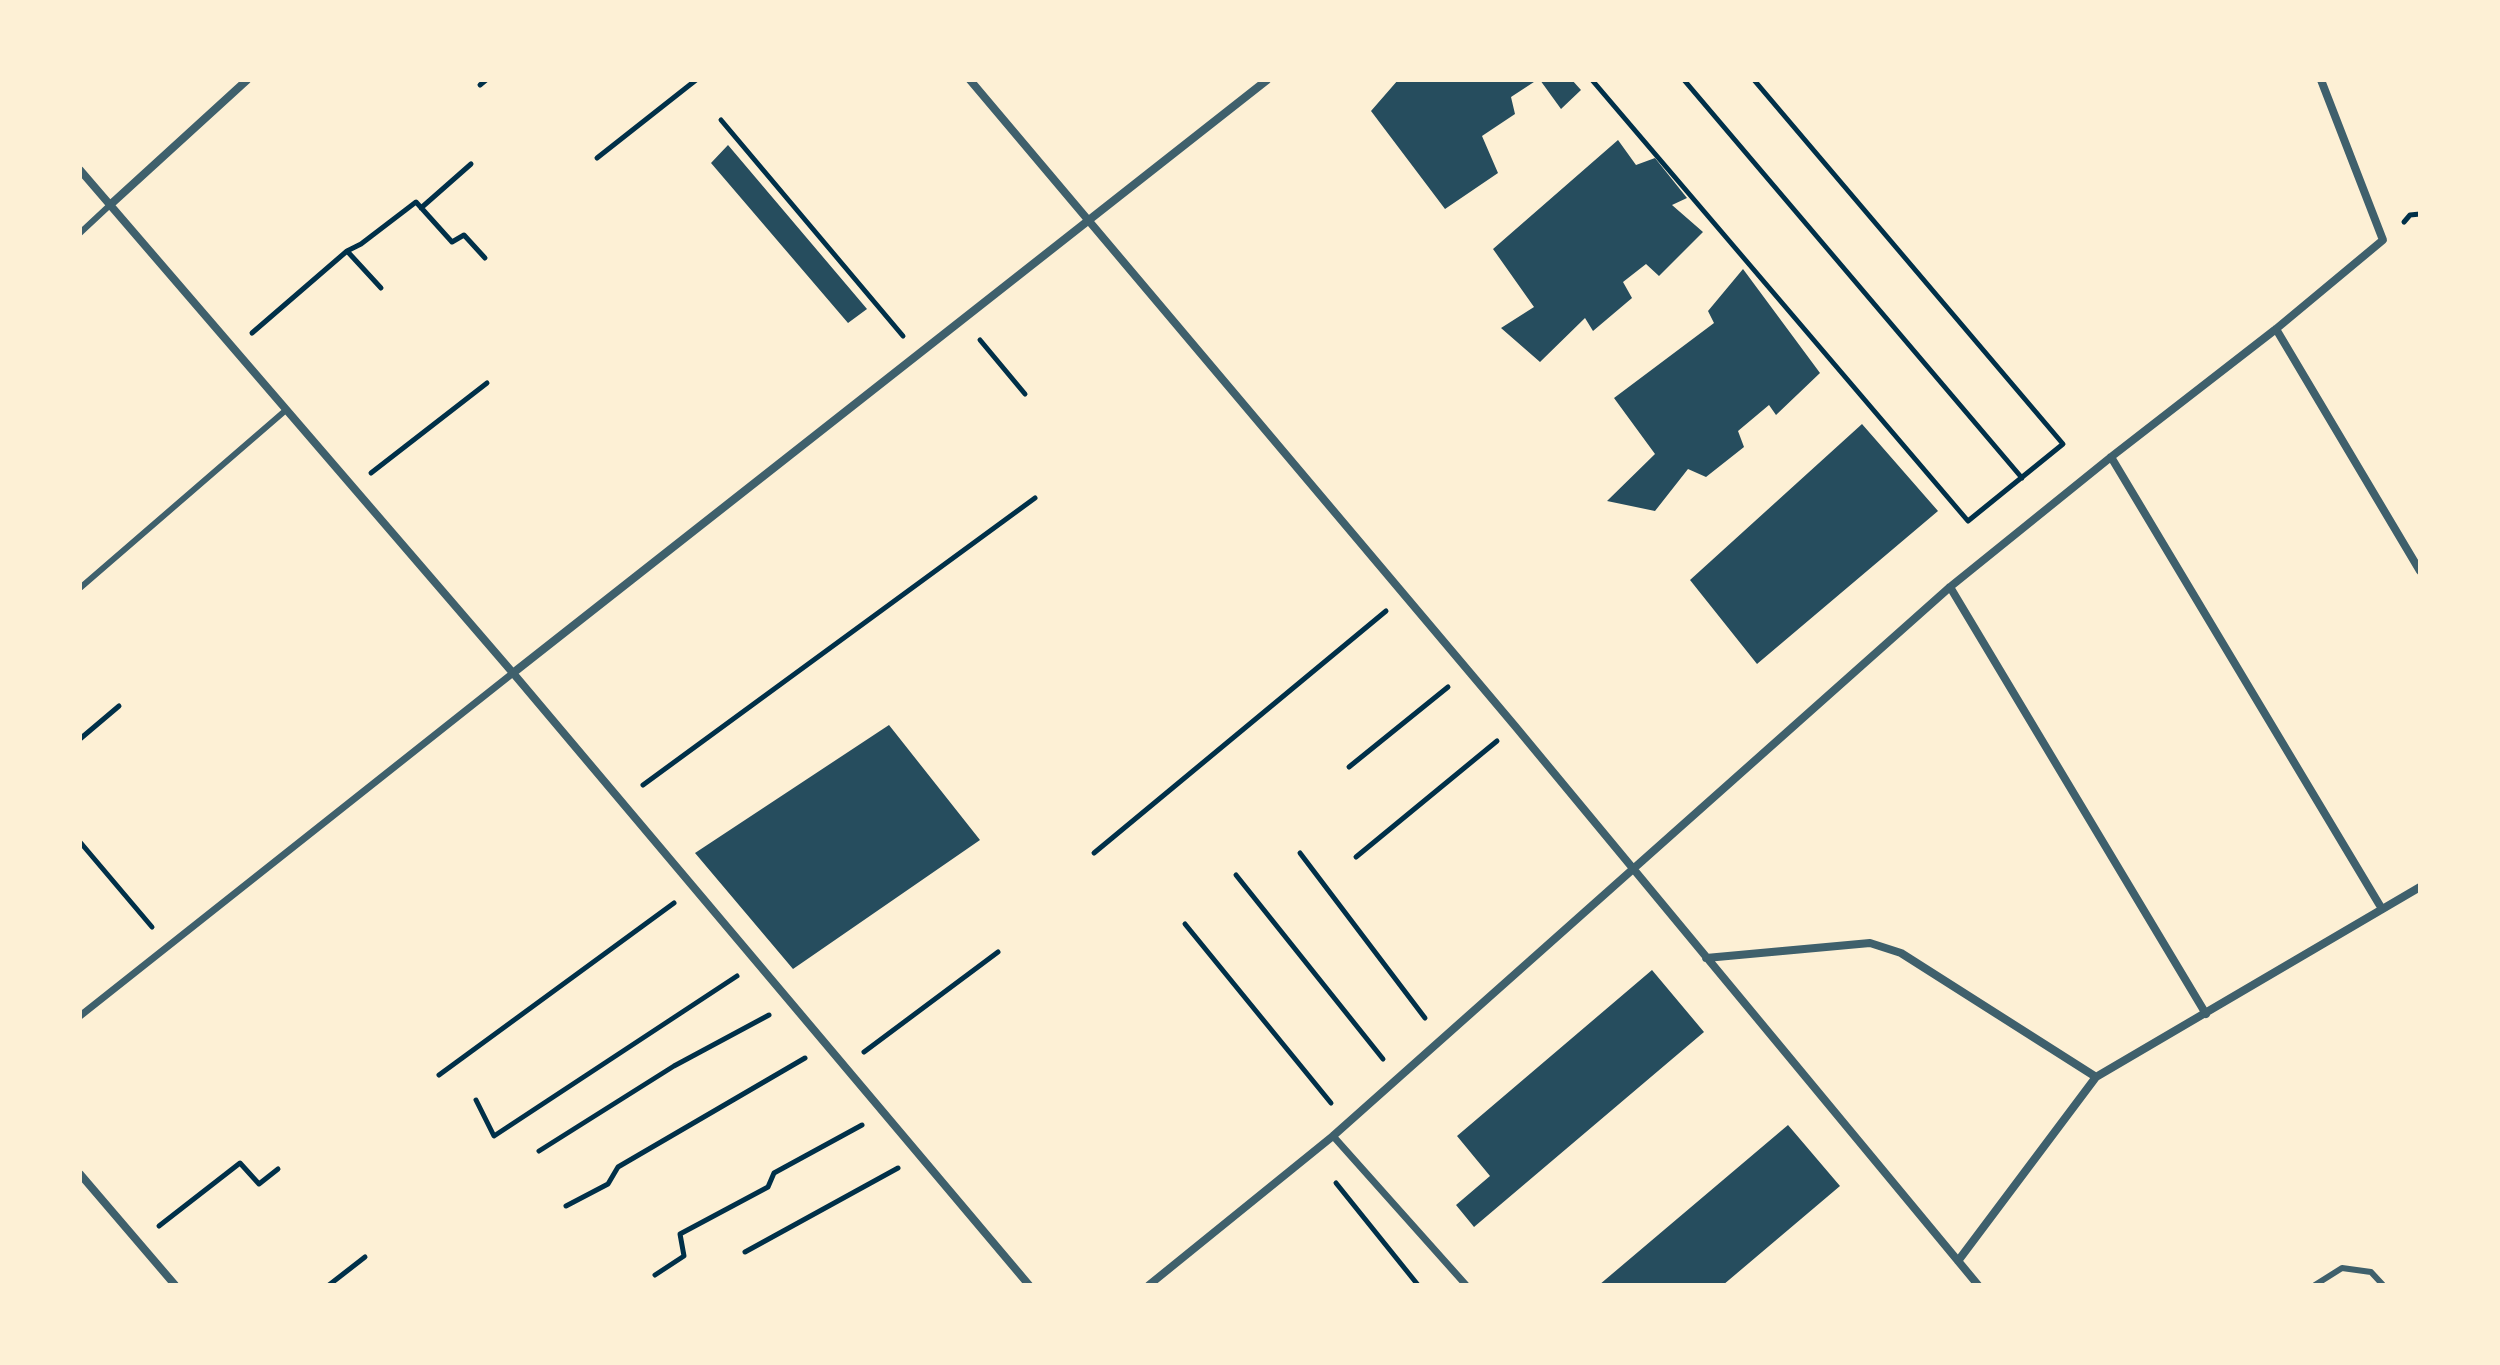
<!DOCTYPE html>
<html>
<head>
<meta charset="utf-8">
<style>
  body { margin:0 }
  #map { position:relative; width:2500px; height:1365px; overflow:hidden; background:#fdf0d5; font-family:Roboto,sans-serif }
  canvas { display:block }
  .frame { position:absolute; inset:0; border:82px solid #fdf0d5; pointer-events:none }
</style>
</head>
<body>
<div id="map">
<canvas width="2500" height="1365"></canvas>
<div class="frame"></div>
</div>
<script>
const g = document.querySelector('canvas').getContext('2d');
g.lineJoin = 'round';
function fill(path, color) { g.fillStyle = color; g.fill(path, 'evenodd'); }
function strokePath(path, color, width, dash) { g.strokeStyle = color; g.lineWidth = width; g.lineCap = dash ? 'butt' : 'round'; g.setLineDash(dash || []); g.stroke(path); }
fill(new Path2D(`
  M1398,80L1441,81L1537,80L1511,97L1515,114L1482,136L1498,173L1445,209L1371,111Z
  M1540,80H1572L1581,90L1561,109Z
  M1618,140L1636,165L1655,158L1687,198L1672,205L1703,232L1659,276L1646,264L1623,282L1632,298L1593,331L1585,318L1540,362L1501,328L1534,307L1493,249Z
  M728,145L867,309L848,323L711,163Z
  M1743,269L1820,373L1776,415L1769,405L1738,431L1744,447L1706,477L1688,469L1655,511L1607,501L1655,454L1614,398L1714,323L1708,311Z
  M1862,424L1938,511L1757,664L1690,580Z
  M889,725L980,840L793,969L695,853Z
  M1652,970L1704,1032L1474,1227L1456,1205L1490,1176L1457,1136Z
  M1788,1125L1840,1186L1723,1285H1599Z`), '#264d5e');
strokePath(new Path2D(`
  M1592,80L1968,521L2063,444L1754,80
  M1684,80L2022,478
  M480,85L486,80
  M721,120L903,336
  M597,158L696,80
  M421,208L471,164
  M2404,222L2410,215L2420,214
  M347,251L381,288
  M252,333L347,251L361,244L416,202L452,242L464,235L485,258
  M980,340L1025,394
  M371,473L487,383
  M80,739L119,706
  M1349,767L1448,687
  M643,785L1035,498
  M80,842L152,927
  M1094,853L1386,611
  M1300,853L1425,1018
  M1356,857L1497,741
  M1236,875L1383,1059
  M1185,924L1331,1103
  M864,1052L998,952
  M439,1075L674,903
  M476,1100L494,1136L737,976
  M539,1151L674,1066L769,1015
  M1336,1183L1418,1285
  M566,1206L608,1184L618,1167L805,1058
  M159,1226L240,1163L259,1184L278,1169
  M745,1252L898,1168
  M655,1275L684,1256L680,1234L768,1187L774,1173L862,1125
  M329,1285L365,1257`), '#003049', 5);
strokePath(new Path2D(`
  M80,233L110,205
  M80,588L286,410
  M2315,1285L2342,1268L2371,1272L2383,1285`), '#3f606c', 6);
strokePath(new Path2D(`
  M80,1016L513,673
  M1333,1136L1466,1285`), '#3f606c', 7);
strokePath(new Path2D(`
  M970,80L1515,726L1978,1285
  M80,170L513,673L1029,1285
  M110,205L247,80
  M2276,329L2420,571
  M2111,457L2382,909
  M1950,587L2206,1014
  M513,673L1267,80
  M1706,958L1870,943L1901,953L2096,1077
  M80,1174L175,1285
  M1958,1261L2096,1077L2420,887
  M1149,1285L1333,1136L1950,587L2111,457L2276,329L2383,240L2321,80`), '#3f606c', 8);
</script>
</body>
</html>
